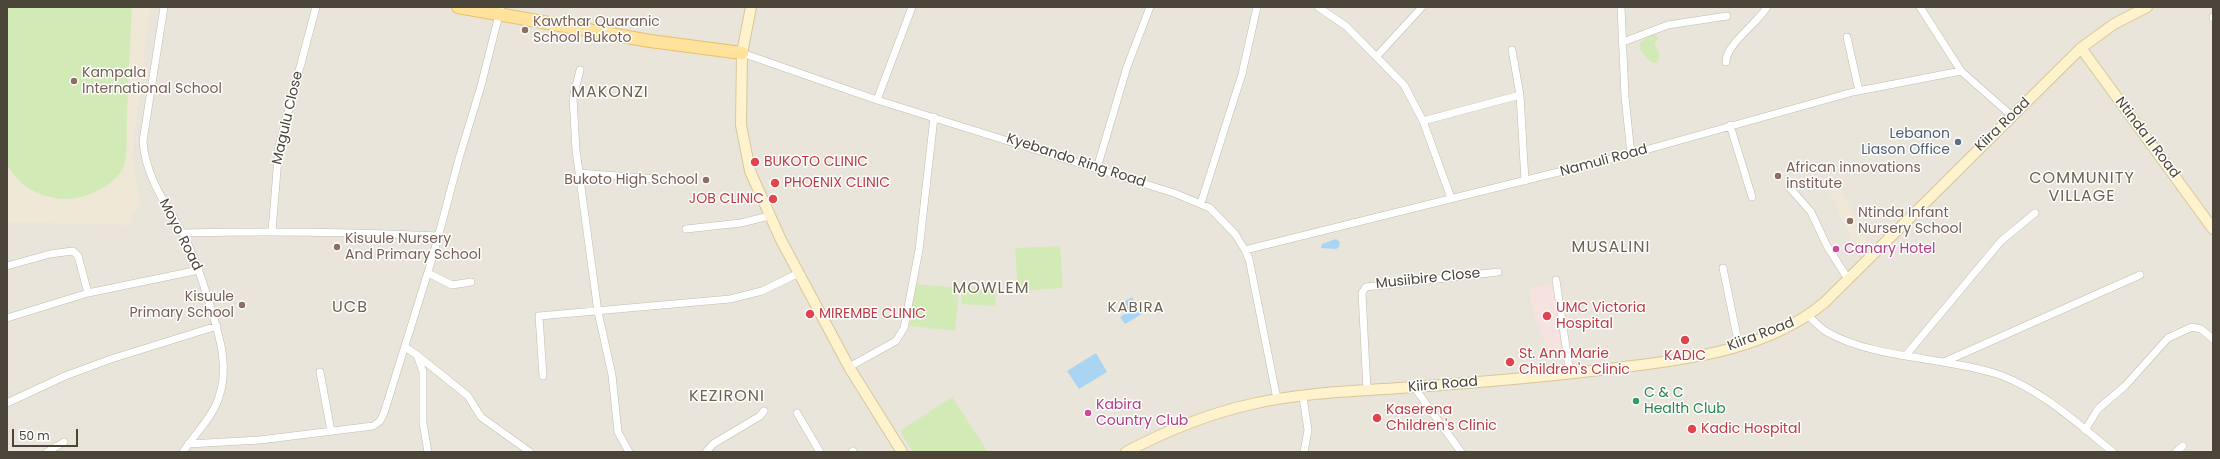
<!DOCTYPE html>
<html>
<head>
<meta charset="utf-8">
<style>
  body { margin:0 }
  #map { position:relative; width:2220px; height:459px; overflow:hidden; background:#f6f3ec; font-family:Poppins,sans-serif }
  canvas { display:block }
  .frame { position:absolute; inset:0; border:8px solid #4b4439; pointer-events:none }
  .scale { position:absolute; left:12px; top:429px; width:66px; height:18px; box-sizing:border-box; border:2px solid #4b4439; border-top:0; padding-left:5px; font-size:12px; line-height:14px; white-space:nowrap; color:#4b4439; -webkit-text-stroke:3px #fff; paint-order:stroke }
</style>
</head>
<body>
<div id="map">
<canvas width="2220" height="459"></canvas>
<div class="frame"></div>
<div class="scale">50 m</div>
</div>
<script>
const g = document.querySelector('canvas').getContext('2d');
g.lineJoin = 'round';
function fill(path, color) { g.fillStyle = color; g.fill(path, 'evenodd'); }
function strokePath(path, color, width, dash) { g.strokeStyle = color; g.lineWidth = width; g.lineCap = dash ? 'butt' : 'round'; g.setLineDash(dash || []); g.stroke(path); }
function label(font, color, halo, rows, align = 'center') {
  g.font = font + ' Poppins,sans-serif'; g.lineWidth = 3; g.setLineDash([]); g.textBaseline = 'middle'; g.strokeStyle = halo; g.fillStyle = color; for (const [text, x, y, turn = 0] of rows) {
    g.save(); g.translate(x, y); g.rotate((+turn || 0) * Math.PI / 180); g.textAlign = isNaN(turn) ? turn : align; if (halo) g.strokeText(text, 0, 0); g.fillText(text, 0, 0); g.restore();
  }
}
fill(new Path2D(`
  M7,7H2213V452H7Z`), '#eae5da');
fill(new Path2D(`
  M7,7H150L132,155L141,208L133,212L132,225L7,222Z
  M1840,186L1869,244L1859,255L1828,189Z`), '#efe8d6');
fill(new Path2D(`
  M1553,284L1558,312L1561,351L1549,353L1536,319L1528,288Z`), '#f6e3e0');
fill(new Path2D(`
  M7,7H132C130,43 128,80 127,116C126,131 128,148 125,162C119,185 85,200 64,199C40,198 19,186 7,165Z
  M1651,35H1656L1658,39L1654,45L1659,52L1658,63H1652L1640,50V43Z
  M1060,246L1063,288L1018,291L1015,248Z
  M914,284L959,288L955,331L910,326Z
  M962,287L996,289L995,306L961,304Z
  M952,397L988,452H913L900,431Z`), '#d2eab5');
fill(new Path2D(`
  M1336,239L1340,242L1339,247L1336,249L1321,248L1322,244Z
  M1132,297L1142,314L1125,324L1120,317L1128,312L1122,303Z
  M1096,353L1107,372L1079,389L1067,371Z`), '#a9d4f2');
const street = new Path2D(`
  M164,7L143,141C145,175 165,203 182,232C193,253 201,276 208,299C218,332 231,366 218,400C211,419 194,435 183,452
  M1318,7L1346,26L1404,85L1423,121L1451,198
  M1621,7L1625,97L1631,154
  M1920,7L1961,71L2012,116
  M2213,17V18
  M1847,37L1859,91
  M1623,42L1668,25L1727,16
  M1512,50L1520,95L1525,181
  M742,53L877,100L1174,193L1210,208L1235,234L1245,250L1249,259L1277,399
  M1377,56L1422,7
  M1726,62C1726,44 1758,23 1767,7
  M580,70L573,98L576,150L598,312L612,375L618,432L629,452
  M877,100L912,7
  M1423,121L1520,95
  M1730,125L1752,197
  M1097,168L1127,67L1150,7
  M579,173L656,179
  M1789,187L1811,212L1827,246L1848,279
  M1201,203L1242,74L1257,7
  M686,229L741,223L769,216
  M272,231L279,146L316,7
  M182,233C268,231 353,232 438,236
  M1245,250L1631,154L1853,92L1961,71
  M7,266L50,254L73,251L78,256L88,293
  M1723,268L1739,346
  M428,273L452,285L471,282
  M1556,280L1570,374
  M1809,316C1814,321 1820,328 1827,332C1873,359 1948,357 2000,375C2043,391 2078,424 2113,452
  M7,318L88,293L199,270
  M405,347L417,355L423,372V423L428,452
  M417,355L468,396L481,417L530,452
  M1906,355L2001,241L2035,213
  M1944,362L2140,275
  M849,367L896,341L904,328L919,250L934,117
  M320,372L331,431
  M543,376L539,316L730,299L762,291L799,273
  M1414,387L1461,452
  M1367,390L1362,293L1366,287L1498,272
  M1303,397L1308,430L1304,452
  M7,403L65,376L111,359L217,326
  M797,413L820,452
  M2085,430L2098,409L2125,386L2168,338L2192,327L2201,329L2213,339
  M188,444L260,440L373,426L380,421L384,413L433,256L460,155L481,86L501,7
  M47,452L64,442
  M706,452L713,444L760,416L764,411
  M852,452L853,451
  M2176,452L2183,446`);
const secondary = new Path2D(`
  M751,7L742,53L741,125L750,171L781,240L849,367L902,452
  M2081,48L2213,229
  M1126,452C1166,431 1207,414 1252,404C1304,392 1360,391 1414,387C1484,382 1555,376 1624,367C1693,359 1771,348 1825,302L2081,48L2114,24L2147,7`);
const primary = new Path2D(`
  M458,7L650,41L742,53`);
strokePath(street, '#c2bbae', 8);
strokePath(secondary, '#d6c79b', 12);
strokePath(primary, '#e6c16a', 14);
strokePath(street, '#fff', 7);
strokePath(secondary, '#fff3cd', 10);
strokePath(primary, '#ffe39c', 12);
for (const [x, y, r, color] of [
  [525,30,4,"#8d6e63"],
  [74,81,4,"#8d6e63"],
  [1958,142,4,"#5c6f8a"],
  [755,162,5,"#e0444e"],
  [1778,176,4,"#8d6e63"],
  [706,180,4,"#8d6e63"],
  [775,183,5,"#e0444e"],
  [773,199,5,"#e0444e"],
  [1850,221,4,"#8d6e63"],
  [337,247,4,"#8d6e63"],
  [1836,249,4,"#d1479c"],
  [242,305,4,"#8d6e63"],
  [810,314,5,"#e0444e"],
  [1547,316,5,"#e0444e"],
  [1685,340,5,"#e0444e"],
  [1510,362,5,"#e0444e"],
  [1636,401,4,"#2e9e5b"],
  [1088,413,4,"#d1479c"],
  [1377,418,5,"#e0444e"],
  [1692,429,5,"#e0444e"]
]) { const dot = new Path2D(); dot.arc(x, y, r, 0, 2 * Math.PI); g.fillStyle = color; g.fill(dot); strokePath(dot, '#fff', 1.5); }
label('14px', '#785e54', '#fff', [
  ["Kawthar Quaranic",533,22],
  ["School Bukoto",533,38],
  ["Kampala",82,73],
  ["International School",82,89],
  ["African innovations",1786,168],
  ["institute",1786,184],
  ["Bukoto High School",698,180,"right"],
  ["Ntinda Infant",1858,213],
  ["Nursery School",1858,229],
  ["Kisuule Nursery",345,239],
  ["And Primary School",345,255],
  ["Kisuule",234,297,"right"],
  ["Primary School",234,313,"right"]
], 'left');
label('14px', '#4b4439', '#fff', [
  ["Magulu Close",288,118,-77],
  ["Kiira Road",2003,125,-44],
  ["Ntinda II Road",2147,138,53],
  ["Kyebando Ring Road",1076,161,18],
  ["Namuli Road",1604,161,-15],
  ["Moyo Road",180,235,63],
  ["Musiibire Close",1428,279,-6],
  ["Kiira Road",1761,335,-21],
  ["Kiira Road",1443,385,-5]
]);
label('14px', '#4e5e75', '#fff', [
  ["Lebanon",1950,134],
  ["Liason Office",1950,150]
], 'right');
label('14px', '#be3a42', '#fff', [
  ["BUKOTO CLINIC",764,162],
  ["PHOENIX CLINIC",784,183],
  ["JOB CLINIC",764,199,"right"],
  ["UMC Victoria",1556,308],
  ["Hospital",1556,324],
  ["MIREMBE CLINIC",819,314],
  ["St. Ann Marie",1519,354],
  ["Children's Clinic",1519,370],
  ["KADIC",1685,356,"center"],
  ["Kaserena",1386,410],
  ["Children's Clinic",1386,426],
  ["Kadic Hospital",1701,429]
], 'left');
label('14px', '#b23c85', '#fff', [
  ["Canary Hotel",1844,249],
  ["Kabira",1096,405],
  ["Country Club",1096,421]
], 'left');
label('14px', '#27864d', '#fff', [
  ["C & C",1644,393],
  ["Health Club",1644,409]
], 'left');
g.letterSpacing = '1px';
label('15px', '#6e6250', '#fff', [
  ["KABIRA",1136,308]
]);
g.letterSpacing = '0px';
g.letterSpacing = '1px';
label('16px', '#6e6250', '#fff', [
  ["MAKONZI",610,93],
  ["COMMUNITY",2082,179],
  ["VILLAGE",2082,197],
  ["MUSALINI",1611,248],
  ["MOWLEM",991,289],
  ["UCB",350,308],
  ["KEZIRONI",727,397]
]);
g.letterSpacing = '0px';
</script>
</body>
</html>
